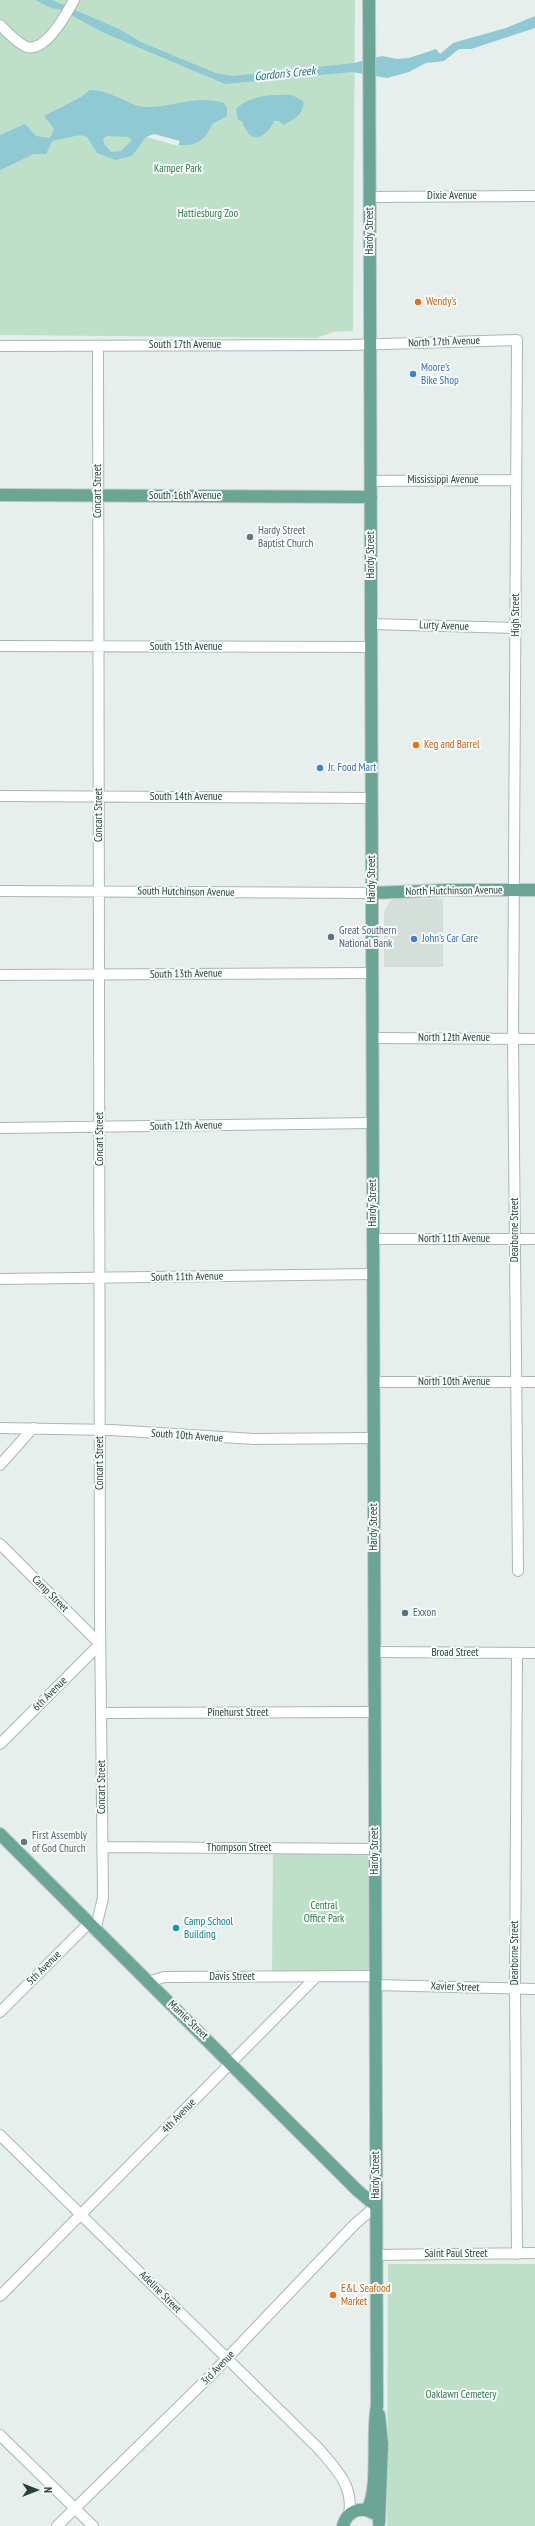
<!DOCTYPE html>
<html>
<head>
<meta charset="utf-8">
<style>
  body { margin:0 }
  #map { position:relative; width:535px; height:2526px; overflow:hidden; background:#e6efeb; font-family:"PT Sans Narrow",sans-serif }
  canvas { display:block }
  .north { position:absolute; left:16px; top:2470px; width:40px; height:40px; -webkit-text-stroke:3px #f7fbf9; paint-order:stroke; rotate:90deg; font-size:11px; font-weight:700; line-height:16px; text-align:center; color:#24423a }
  .north::after { content:''; display:block; margin:auto; width:14px; height:18px; background:#24423a; clip-path:polygon(50% 0,100% 100%,50% 72%,0 100%) }
</style>
</head>
<body>
<div id="map">
<canvas width="535" height="2526"></canvas>
<div class="north">N</div>
</div>
<script>
const g = document.querySelector('canvas').getContext('2d');
g.lineJoin = 'round';
function fill(path, color) { g.fillStyle = color; g.fill(path, 'evenodd'); }
function strokePath(path, color, width, dash) { g.strokeStyle = color; g.lineWidth = width; g.lineCap = dash ? 'butt' : 'round'; g.setLineDash(dash || []); g.stroke(path); }
function label(font, color, halo, rows, align = 'center') {
  g.font = font + ' "PT Sans Narrow",sans-serif'; g.lineWidth = 4; g.setLineDash([]); g.textBaseline = 'middle'; g.strokeStyle = halo; g.fillStyle = color; for (const [text, x, y, turn = 0] of rows) {
    g.save(); g.translate(x, y); g.rotate((+turn || 0) * Math.PI / 180); g.textAlign = isNaN(turn) ? turn : align; if (halo) g.strokeText(text, 0, 0); g.fillText(text, 0, 0); g.restore();
  }
}
fill(new Path2D(`
  M395,898L443,899V967H384V912L389,902Z`), '#d4dfda');
fill(new Path2D(`
  M0,0H355L353,331L333,332L317,338L0,335Z
  M273,1849H375V1976L272,1977Z
  M388,2264H535V2526H387Z`), '#bfe0c8');
fill(new Path2D(`
  M35,0H52L119,29L143,43L216,73L233,76L354,63L382,56L397,59L409,58L436,49L440,54L453,43L506,28L535,16V28L471,49H459L444,61L426,63L409,72L387,78L352,72L225,84L102,32L62,10L51,8Z
  M90,90C113,90 130,107 145,107C173,108 195,94 224,103L227,108V116L212,124C200,157 171,143 146,137L132,156L115,160L97,153L87,137L80,135L52,141L46,154H34L0,170V135L25,124L36,136L50,138L54,129L44,116L81,97ZM108,136L128,137L132,140L121,151L111,152L104,144L103,138Z
  M292,95L303,101C306,113 292,121 283,125L279,121H274C271,129 259,143 250,135C246,132 244,125 242,121L238,120L236,109C250,95 272,94 292,95Z`), '#8ec9d4');
fill(new Path2D(`
  M154,134L180,141L178,146L146,137Z`), '#e6efeb');
const minor = new Path2D(`
  M0,25C7,32 18,44 27,47C46,52 67,13 74,0
  M370,197L535,196
  M0,346L351,345L517,340L513,1039L518,1571
  M371,481L516,480
  M371,624L516,628
  M0,646L371,647
  M0,796L372,798
  M0,891L372,893
  M0,975L372,973
  M373,1038L535,1039
  M0,1128L373,1123
  M373,1239H535
  M0,1279L373,1274
  M374,1382H535
  M0,1428L111,1430L254,1439L374,1438
  M0,1465L33,1428
  M0,1544L100,1644L0,1744
  M374,1652L535,1653
  M517,1653L515,1989L517,2254
  M101,1713L375,1712
  M102,1847L375,1849
  M95,1931L103,1898L100,1620L98,346
  M148,1982L164,1977L375,1976
  M376,1985L535,1989
  M0,2012L88,1924
  M0,2135L319,2449C336,2469 354,2486 349,2514
  M376,2255L535,2253
  M0,2296L316,1977
  M0,2435L93,2526
  M57,2526L211,2375L355,2224L376,2206`);
const major = new Path2D(`
  M0,495L371,497
  M372,893L447,890H535
  M0,1834L358,2191L376,2206
  M379,2415L382,2444L379,2523
  M367,2510C380,2488 371,2434 377,2406L369,0
  M343,2526C347,2511 360,2506 373,2513`);
strokePath(minor, '#a8b8b2', 12);
strokePath(major, '#c2cac8', 14);
strokePath(minor, '#fff', 10);
strokePath(major, '#6aa596', 12);
for (const [x, y, r, color] of [
  [418,302,4,"#e8710a"],
  [413,374,4,"#3f7fe0"],
  [250,537,4,"#6b7280"],
  [416,745,4,"#e8710a"],
  [320,768,4,"#3f7fe0"],
  [331,937,4,"#5c6f8a"],
  [414,939,4,"#3f7fe0"],
  [405,1613,4,"#5c6f8a"],
  [24,1842,4,"#6b7280"],
  [176,1928,4,"#0f9aa8"],
  [333,2295,4,"#e8710a"]
]) { const dot = new Path2D(); dot.arc(x, y, r, 0, 2 * Math.PI); g.fillStyle = color; g.fill(dot); strokePath(dot, '#f7fbf9', 1.5); }
label('11px', '#2d7a4b', '#f7fbf9', [
  ["Kamper Park",178,169],
  ["Hattiesburg Zoo",208,214],
  ["Central",324,1906],
  ["Office Park",324,1919],
  ["Oaklawn Cemetery",461,2395]
]);
label('11px', '#24423a', '#f7fbf9', [
  ["Dixie Avenue",452,196],
  ["Hardy Street",370,231,-90],
  ["North 17th Avenue",444,342,-2],
  ["South 17th Avenue",185,345],
  ["Mississippi Avenue",443,480],
  ["Concart Street",98,491,-90],
  ["South 16th Avenue",185,496],
  ["Hardy Street",371,555,-90],
  ["High Street",516,615,-90],
  ["Lurty Avenue",444,626,2],
  ["South 15th Avenue",186,647],
  ["South 14th Avenue",186,797],
  ["Concart Street",99,815,-90],
  ["Hardy Street",372,879,-90],
  ["North Hutchinson Avenue",454,891,-1],
  ["South Hutchinson Avenue",186,892,1],
  ["South 13th Avenue",186,974,-1],
  ["North 12th Avenue",454,1038],
  ["South 12th Avenue",186,1126,-1],
  ["Concart Street",100,1139,-90],
  ["Hardy Street",373,1203,-90],
  ["Dearborne Street",515,1230,-90],
  ["North 11th Avenue",454,1239],
  ["South 11th Avenue",187,1277,-1],
  ["North 10th Avenue",454,1382],
  ["South 10th Avenue",187,1436,4],
  ["Concart Street",100,1463,-90],
  ["Hardy Street",374,1527,-90],
  ["Camp Street",50,1594,45],
  ["Broad Street",455,1653],
  ["6th Avenue",50,1694,-45],
  ["Pinehurst Street",238,1713],
  ["Concart Street",102,1787,-90],
  ["Thompson Street",239,1848],
  ["Hardy Street",375,1851,-90],
  ["Dearborne Street",515,1953,-90],
  ["5th Avenue",44,1968,-45],
  ["Davis Street",232,1977],
  ["Xavier Street",455,1987,2],
  ["Mamie Street",188,2020,44],
  ["4th Avenue",179,2116,-46],
  ["Hardy Street",376,2175,-90],
  ["Saint Paul Street",456,2254],
  ["Adeline Street",160,2292,45],
  ["3rd Avenue",218,2368,-46]
]);
label('11px', '#c56008', '#f7fbf9', [
  ["Wendy's",426,302],
  ["Keg and Barrel",424,745],
  ["E&L Seafood",341,2289],
  ["Market",341,2302]
], 'left');
label('11px', '#366cbe', '#f7fbf9', [
  ["Moore's",421,368],
  ["Bike Shop",421,381],
  ["Jr. Food Mart",328,768],
  ["John's Car Care",422,939]
], 'left');
label('11px', '#5b616d', '#f7fbf9', [
  ["Hardy Street",258,531],
  ["Baptist Church",258,544],
  ["First Assembly",32,1836],
  ["of God Church",32,1849]
], 'left');
label('11px', '#4e5e75', '#f7fbf9', [
  ["Great Southern",339,931],
  ["National Bank",339,944],
  ["Exxon",413,1613]
], 'left');
label('11px', '#0d838f', '#f7fbf9', [
  ["Camp School",184,1922],
  ["Building",184,1935]
], 'left');
label('italic 12px', '#1c6f80', '#f7fbf9', [
  ["Gordon's Creek",285,74,-6]
]);
</script>
</body>
</html>
